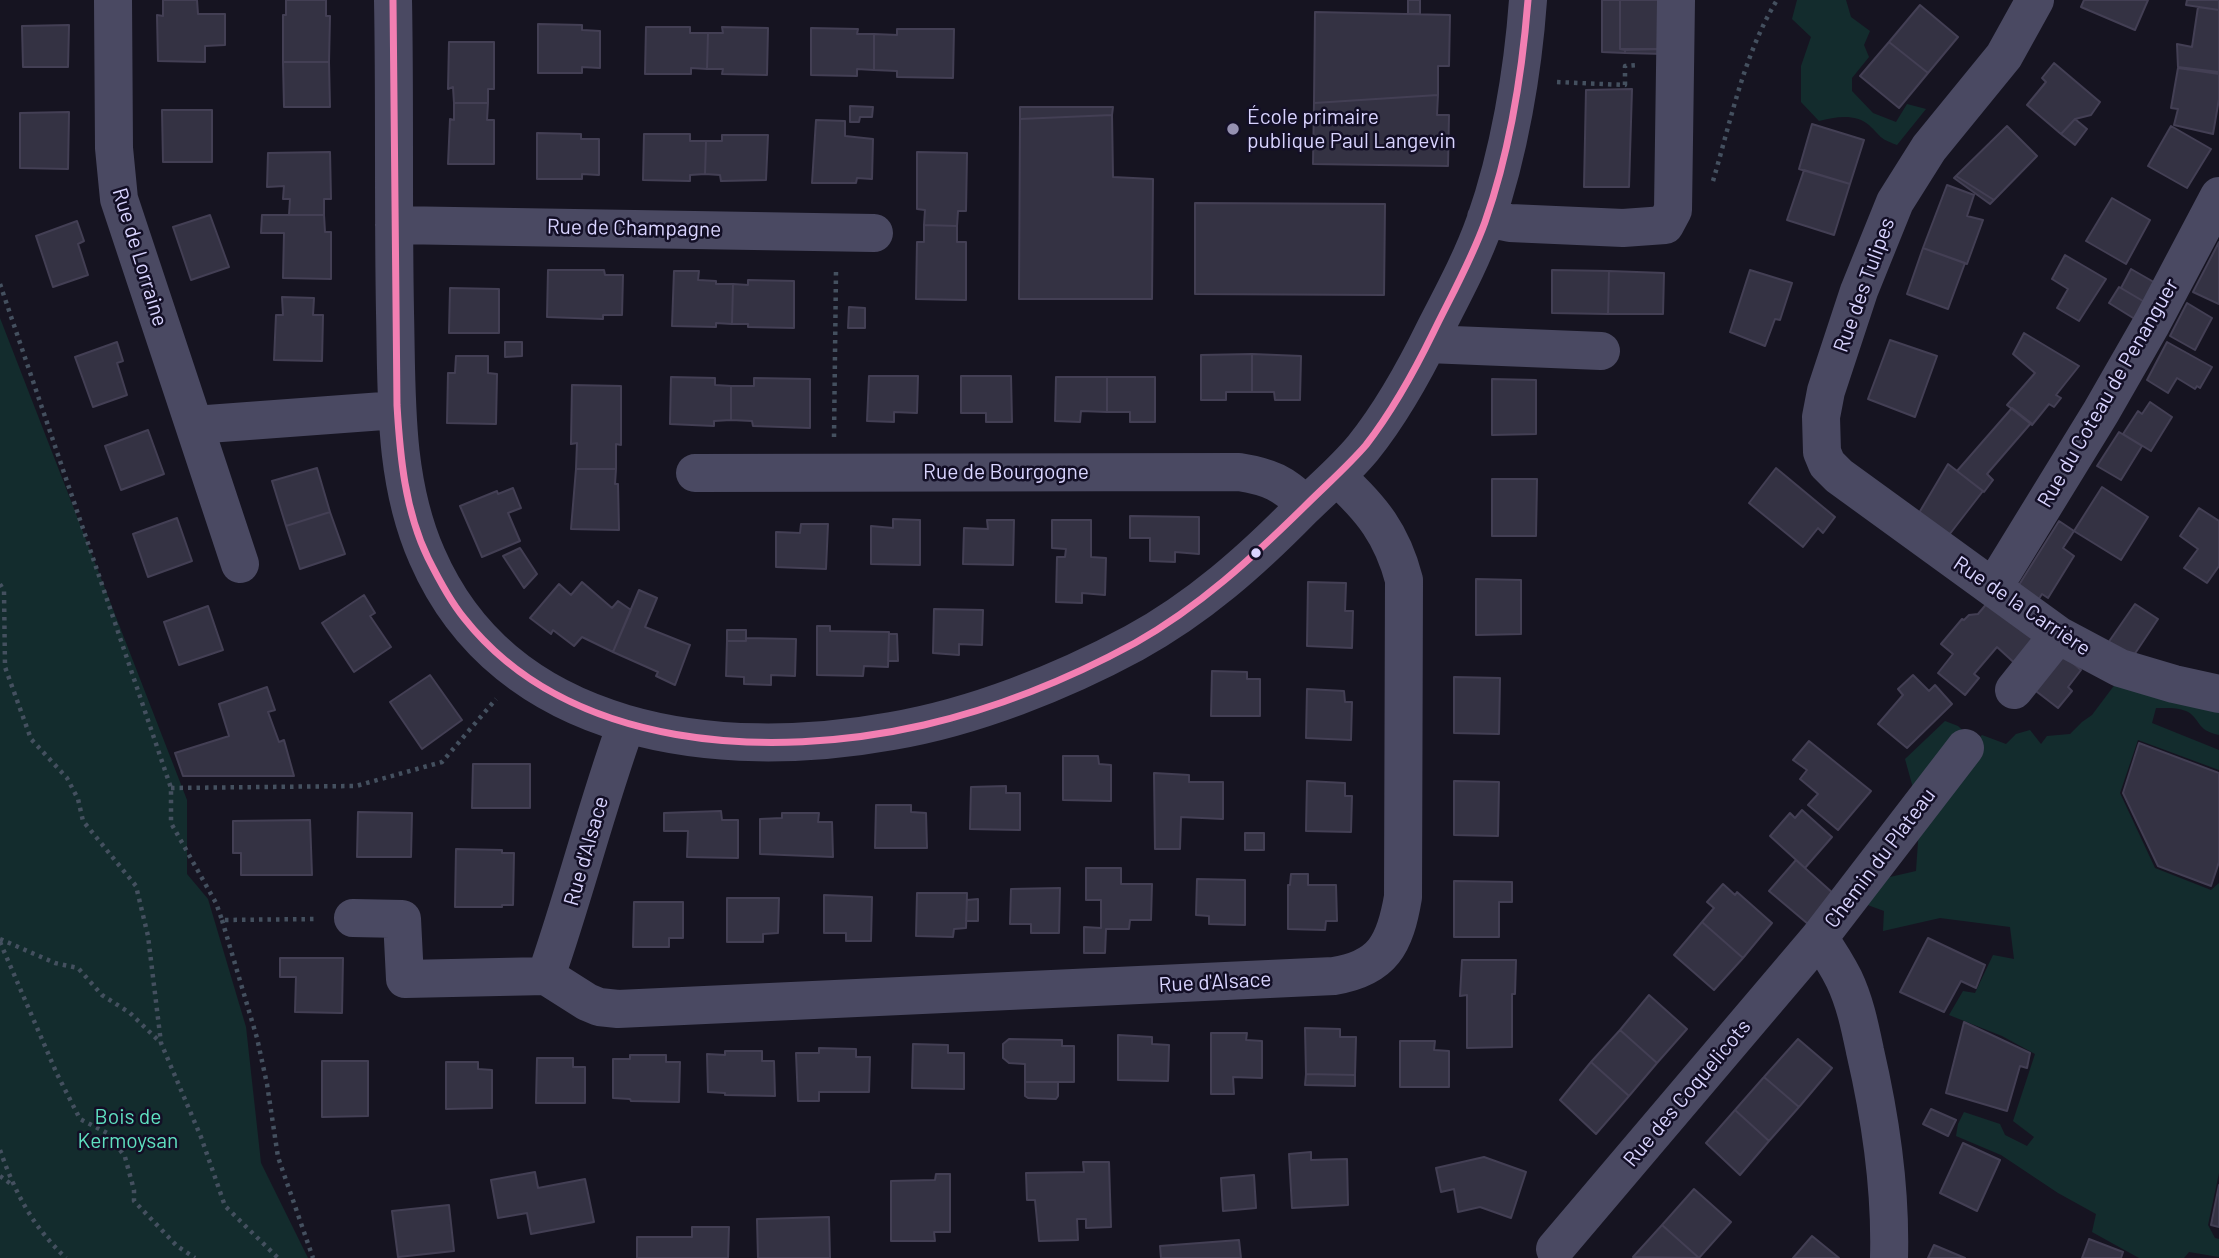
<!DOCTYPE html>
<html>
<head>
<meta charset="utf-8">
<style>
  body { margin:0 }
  canvas { display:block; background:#161421 }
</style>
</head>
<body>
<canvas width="2219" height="1258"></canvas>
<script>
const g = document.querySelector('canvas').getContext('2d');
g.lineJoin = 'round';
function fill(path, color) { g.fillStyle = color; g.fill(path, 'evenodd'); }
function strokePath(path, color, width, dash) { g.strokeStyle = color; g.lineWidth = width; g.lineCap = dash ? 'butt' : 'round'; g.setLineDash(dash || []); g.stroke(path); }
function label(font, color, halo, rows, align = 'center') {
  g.font = font + ' Barlow,sans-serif'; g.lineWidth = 5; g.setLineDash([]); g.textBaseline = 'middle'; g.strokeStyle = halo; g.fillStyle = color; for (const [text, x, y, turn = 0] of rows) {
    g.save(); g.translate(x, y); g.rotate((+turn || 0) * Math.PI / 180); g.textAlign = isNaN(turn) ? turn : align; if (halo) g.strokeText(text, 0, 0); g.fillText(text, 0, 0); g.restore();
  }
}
fill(new Path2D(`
  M1797,0H1846L1851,17L1870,31L1864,45L1869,57L1852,78V91L1873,113L1896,122L1907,104L1926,109L1897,145C1878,138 1882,137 1869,125C1855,113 1835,117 1819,121L1801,102V66L1811,37L1792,19Z
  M0,318L187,800V874L208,899L246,1027L261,1163L308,1258H0Z
  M2116,683L2219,706V735C2195,730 2201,718 2186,711C2177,707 2165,708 2156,708L2152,723L2219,750V770L2138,740L2120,793L2155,868L2211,890L2219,883V1173L2208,1225L2215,1238L2219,1239V1257L2189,1252L2184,1258H2139L2092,1232L2096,1214L2058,1193L2001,1155L1956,1136L1958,1124L1964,1112L2000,1124L2005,1135L2027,1146L2034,1137L2013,1121L2035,1054L2002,1036L1949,1015L1963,991L1975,993L1993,955L2014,959L2010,927L1940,918L1883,931L1884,911L1865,904L1877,880L1916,871L1920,813L1905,759L1945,721L1958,726L1975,742L1982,735L2006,744L2016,734L2030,730L2041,744L2047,736L2070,734L2082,722L2092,715Z`), '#132c2d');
const building = new Path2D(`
  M163,0H197L198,14H225V45L205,46V62L158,61L157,15L163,16Z
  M286,0H326V16H330L329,62H283V15H286Z
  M1408,0H1420V14H1408Z
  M1602,0H1620V49L1625,50V53L1602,52Z
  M1620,0H1665L1664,49H1620Z
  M2084,0H2148L2135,30L2081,7Z
  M2187,0H2219V10L2186,5Z
  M1920,5L1958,37L1928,73L1889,42Z
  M2198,7L2219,10V72L2178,67L2177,44L2192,47Z
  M1315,12L1450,15L1449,66H1438V95L1314,103Z
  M538,24L582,25V30L600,31V68L582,67V73H538Z
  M69,25L68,67H23L22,26Z
  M646,27H690V33H708L707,69L691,68V74H645Z
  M722,27L768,28L767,75L722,74L723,69H707L708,33H723Z
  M811,28L858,29L857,34H874V70L857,69V76L811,75Z
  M897,29H954L953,78L897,77V71L874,70V34L897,35Z
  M449,42H494V89H488V103H454L453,87L448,89Z
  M1889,42L1928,73L1899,108L1860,76Z
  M1664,49V54L1625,53V50Z
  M283,62H329L330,107H284Z
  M2054,63L2100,102L2091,115L2075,119L2061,134L2027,105L2046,82L2042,78Z
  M2178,68L2219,74V99L2213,134L2174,125L2178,109L2171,108Z
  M1632,89L1629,187H1584L1586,90Z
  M1438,95L1437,115H1449L1448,166L1313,164L1314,103Z
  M454,103H488L487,120H494V164H448L450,119L454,120Z
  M850,106L873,107L872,117H860L859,122H850Z
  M1020,107H1113L1112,115L1020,119Z
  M162,110H212V162H163Z
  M69,112L68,169L20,168V113Z
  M1112,115L1113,177L1153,179L1152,299H1019L1020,119Z
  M2075,119L2087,129L2075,145L2061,134Z
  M816,120L845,121V136L873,139L872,179L857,178L856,183H812Z
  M1812,124L1864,140L1850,184L1799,169Z
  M2007,126L2037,156L1994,200L1956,176Z
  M2171,126L2211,149L2187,188L2148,166Z
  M537,133L581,134V139H599V175L582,174V179H537Z
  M644,134H690V141H706L705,174L690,175V181L643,180Z
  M722,135H768L766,180L721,181L720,175L705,174L706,141H722Z
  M330,152L331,199H324V215H289L290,199H283L284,186L267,187L268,153Z
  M917,152L967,153L966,211H958L957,226L924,225L925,210L917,209Z
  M1804,170L1850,184L1834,235L1787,220Z
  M1956,176L1994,200L1990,204L1954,178Z
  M1947,185L1974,195L1967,216L1983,220L1967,264L1923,248Z
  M2112,198L2150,220L2126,264L2086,241Z
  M1195,203L1385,204L1384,295L1195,294Z
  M210,215L229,267L191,280L173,227Z
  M262,215H324L325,232H331V279L283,278L284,233H261Z
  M77,221L84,241L78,244L88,275L53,287L36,236Z
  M924,225L957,226V242H966V300L916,299L917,242H924Z
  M2219,242V304L2193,292Z
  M1923,248L1965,263L1948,309L1907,294Z
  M2065,255L2106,279L2079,321L2057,308L2068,289L2052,279Z
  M2131,269L2159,285L2148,304L2121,288Z
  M548,270H604L605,275H623L622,315H603V319L547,317Z
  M1552,270L1609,271L1608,314L1552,313Z
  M1750,270L1792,283L1780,320L1775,319L1765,346L1730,332Z
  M674,271H699L698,280L716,281V284H733L732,324L716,323V327L672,326Z
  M1609,271L1664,273L1663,314H1608Z
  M748,280L794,281V328L748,327V324H732L733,284L748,285Z
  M2119,287L2148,304L2138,321L2109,303Z
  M450,288L499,289V333H449Z
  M282,297L314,298L313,315H323L322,361L274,360L276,315H283Z
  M2187,303L2212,318L2195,350L2170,336Z
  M849,307L865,308V328H848Z
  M2024,333L2079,366L2056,395L2061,398L2054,407L2049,404L2032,425L2007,405L2035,373L2013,354Z
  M1890,340L1937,356L1915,417L1868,399Z
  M117,342L123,361L117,363L127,395L93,407L75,357Z
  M505,342H522V356L505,357Z
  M2167,342L2212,367L2200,388L2197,386L2195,389L2177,378L2168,393L2147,380Z
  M1252,354V392H1226V400H1201V355Z
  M1252,354L1301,356L1300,400H1275L1274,392H1252Z
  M456,356H488V373L497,374L496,424L447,423L448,373H455Z
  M869,376H918L917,413L894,412V422L867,421Z
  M961,376H1011L1012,422H986V413H961Z
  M671,377L715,378V385L731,386V420L714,421V426L670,424Z
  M1056,377H1107V412L1081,411L1080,422L1055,421Z
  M1107,377H1155V422H1130V412H1107Z
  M754,378L810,379V428L753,426L752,421L731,420V386H754Z
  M1492,379L1536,380V434L1492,435Z
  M572,385L621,386V445L616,444V469H576L577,443L571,444Z
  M2150,402L2172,417L2151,451L2123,434L2138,411L2142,414Z
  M2012,408L2031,423L1987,474L1993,480L1984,492L1957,471Z
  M148,430L164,474L121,490L105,446Z
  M2119,432L2142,446L2121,480L2097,466Z
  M1948,464L1983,491L1949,535L1919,513Z
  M317,468L330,512L286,526L272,481Z
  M1776,468L1835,517L1823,533L1818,528L1803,547L1749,503Z
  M576,469H616L615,484H618L619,530L571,529Z
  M1492,479H1537L1536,536H1492Z
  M2102,487L2148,517L2121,560L2074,531Z
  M513,488L521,508L508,513L520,541L482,557L460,506L497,491L498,494Z
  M2199,508L2219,521V566L2207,583L2184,568L2198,549L2180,536Z
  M330,512L345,554L300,569L286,526Z
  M1130,516L1199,517V554L1175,552V562L1150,561V538H1130Z
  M177,518L192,561L148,577L133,534Z
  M893,519L920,520V565L871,564V526L893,528Z
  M987,520H1014L1013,565L963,564L964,528L988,529Z
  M1052,520H1091V557L1106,558L1105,595L1082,593V603L1056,602L1057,557H1065L1066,549L1052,548Z
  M2059,521L2074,531L2063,548L2074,556L2048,598L2042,594L2033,608L2017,588Z
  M801,524H828L826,569L776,567V532L800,533Z
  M520,548L537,574L524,588L503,556Z
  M1476,579L1521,580V634L1476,635Z
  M582,582L612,608L618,601L631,610L613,652L582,637L574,646L553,630L551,634L530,618L559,584L571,595Z
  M1308,582L1346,583L1345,611H1353L1352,648L1307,646Z
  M639,590L657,598L645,627L690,645L675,685L656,676L658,672L613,652Z
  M364,595L375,613L370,616L391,647L354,672L322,623Z
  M1989,601L2039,643L2020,668L1997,647L1974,674L1979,678L1965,695L1938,673L1953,654L1941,644L1962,619L1964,620L1969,615L1978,614Z
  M2135,604L2158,619L2132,658L2108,643Z
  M208,606L223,650L179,665L164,622Z
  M934,609L983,610L982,645L959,644V655L933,653Z
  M817,626H830V631L889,632L888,667L864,666L863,676L817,675Z
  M727,630H746V641H727Z
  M889,634H897L898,661H888Z
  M746,638L796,639L795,676L771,675V685L744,684V677L726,676L727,641H746Z
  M2061,653L2081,670L2068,687L2072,691L2058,708L2032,688Z
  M1212,671L1247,672V679H1260V716H1211Z
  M430,675L462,720L422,749L390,702Z
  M1913,675L1929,691L1935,685L1952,704L1907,748L1878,724L1903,695L1898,689Z
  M1454,677L1500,678L1499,734L1454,733Z
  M267,687L275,710L268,712L279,742L284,740L294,776H183L175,753L229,736L219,704Z
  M1307,689L1344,691L1345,702H1352L1351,740L1306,738Z
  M1809,741L1871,791L1838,830L1808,805L1818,794L1800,779L1807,770L1793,760Z
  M2139,743L2219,773V862L2211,886L2158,866L2123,793Z
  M1063,756H1098L1099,764L1111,765V801L1063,800Z
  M473,764H530V808H472Z
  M1154,773L1189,775V782H1223V819L1181,817L1180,849H1155Z
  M1307,781L1345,783V796H1352L1351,832L1306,831Z
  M1454,781L1499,782L1498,836L1454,835Z
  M1006,786V793H1020V830L970,829L971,787Z
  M876,805H911V812L926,813L927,848H875Z
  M1802,810L1832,837L1805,868L1770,836L1790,813L1795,818Z
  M721,811L722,820H738V858L687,857L688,831H664V813Z
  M358,812L412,813L411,857H357Z
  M782,813H819L818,822H832L833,857L760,854V819L782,818Z
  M310,820L312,875H241V853H233V821Z
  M1245,833H1264V850H1245Z
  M456,849L502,850V853H514L513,905H502V907H455Z
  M1796,860L1835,895L1808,924L1769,891Z
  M1086,868H1121V884H1152L1151,920H1130L1129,929H1106L1105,953H1084V927L1101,928V900H1086Z
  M1291,874H1308V885H1336L1337,921H1326L1325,930L1288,929V885H1290Z
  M1197,879L1245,880V925L1209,924V916L1196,915Z
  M1454,881L1512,882V902H1499V937H1454Z
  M1723,884L1735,895L1737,892L1772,923L1743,958L1702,922L1714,908L1707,902Z
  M1060,888L1059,933H1031V924H1010L1011,889Z
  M917,893H967L966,928L954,929L953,937L916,936Z
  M824,895L872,897L871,941H846V933H824Z
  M727,898H779L778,933L763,934V942H727Z
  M978,899V921H966L967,900Z
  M634,902H683V938H669V947H633Z
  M1702,922L1743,958L1714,990L1674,955Z
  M1928,938L1985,965L1976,988L1961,981L1944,1012L1900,992Z
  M280,958H343L342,1013L295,1012L296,977H280Z
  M1462,960H1516L1515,994H1512V1047L1467,1048V995L1460,996Z
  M1649,995L1687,1029L1657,1063L1620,1030Z
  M1964,1022L2030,1053L2027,1068L2020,1066L2007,1111L1946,1093Z
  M1305,1028L1340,1029V1037H1356L1355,1075L1306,1074Z
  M1620,1030L1657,1063L1629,1096L1591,1062Z
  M1211,1033H1247L1246,1040L1262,1041V1078L1233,1077L1234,1094H1211Z
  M1118,1035L1152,1037V1044L1169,1045L1168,1081L1118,1080Z
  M1009,1039L1062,1040V1046H1074V1082H1025V1064L1009,1063L1003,1058V1044Z
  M1798,1039L1832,1068L1799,1107L1764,1077Z
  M1400,1041H1435L1434,1050L1449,1051V1087H1400Z
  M913,1044L948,1045V1053H964V1089L912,1088Z
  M819,1048L856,1049V1057H870L869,1092H819V1101H798L796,1053H819Z
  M725,1051H762V1061H774L775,1096L725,1095V1093L708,1092L707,1054L725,1055Z
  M630,1055H666V1062H680L679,1102L631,1101L630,1099L613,1098V1059H630Z
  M537,1058H573V1067H585V1103H536Z
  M322,1061H368V1116L322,1117Z
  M446,1062H478V1069L492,1070V1108L446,1109Z
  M1591,1062L1629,1096L1596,1134L1560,1100Z
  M1306,1074L1355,1075V1086L1305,1085Z
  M1764,1077L1799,1107L1769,1141L1735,1110Z
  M1025,1082H1058V1096L1056,1099L1028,1098L1025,1096Z
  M1931,1109L1956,1120L1948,1136L1923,1124Z
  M1735,1110L1769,1141L1740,1175L1706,1143Z
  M1963,1143L2000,1160L1977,1211L1940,1193Z
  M1311,1152V1160L1347,1159L1348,1205L1292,1208L1289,1154Z
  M1484,1157L1526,1172L1511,1218L1480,1207L1458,1212L1454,1189L1441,1192L1436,1168Z
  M1083,1162H1109L1111,1227L1086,1228V1219H1077L1078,1240L1039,1241L1035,1200H1027L1026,1173L1084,1172Z
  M535,1172L538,1188L585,1179L594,1222L531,1234L527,1213L498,1218L491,1180Z
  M936,1174H950V1232H934L935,1241H891V1181L935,1180Z
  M1254,1175L1256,1208L1223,1211L1221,1178Z
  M2219,1185V1227L2211,1225Z
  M1694,1189L1731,1222L1699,1258L1662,1225Z
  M449,1205L454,1251L398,1257L392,1211Z
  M829,1217L830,1258H758L757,1219Z
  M1662,1225L1699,1258L1633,1257Z
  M692,1227H729L728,1258H637V1237H692Z
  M1812,1236L1839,1258H1793Z
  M2089,1239L2123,1252L2121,1258H2082Z
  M1239,1240L1241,1258H1161L1160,1246Z
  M1934,1245L1965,1258H1928Z`);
fill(building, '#343243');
strokePath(building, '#433f54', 2);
strokePath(new Path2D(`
  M1557,82L1625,85V66L1637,65
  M1713,181C1731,120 1744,54 1777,0
  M0,284L171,788V823L216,903L222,920L318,919
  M834,437L836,271
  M0,584L4,591L5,667L31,739L67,778L78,799L83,821L136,886L148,936L161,1043L201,1137L225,1206L278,1258
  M171,788L356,786L442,762L496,699
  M222,920L257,1038L267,1084L278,1157L313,1258
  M0,939L55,963L78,968L102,995L130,1013L160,1042
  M0,942L57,1074L80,1119L109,1134L125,1157L134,1190V1201L177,1246L195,1258
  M0,1150C15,1193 33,1227 66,1258
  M0,1176L11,1184`), '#44505f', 4.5, [3.5, 5]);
strokePath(new Path2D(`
  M113,0L114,148L119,199L194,425L397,410
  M393,0C395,104 393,208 395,312C397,394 393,479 427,556C506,738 720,762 892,731C974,717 1062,682 1134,643C1198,608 1251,561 1302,509C1322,489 1344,471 1363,448C1392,412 1415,370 1435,329C1453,294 1472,259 1485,222C1509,154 1523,71 1528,0
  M2035,0L2004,56L1929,148L1895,202L1859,291L1826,391L1821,417L1822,452L1827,464L1839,476L2058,635L2120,668L2174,684L2219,694
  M1486,218L1510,223L1623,228L1665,225L1673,210L1676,0
  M394,225L874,233
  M1428,344L1601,351
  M194,425L240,564
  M695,473L1239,472C1270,477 1283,483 1306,505
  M1993,588L2101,412L2152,323L2219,196
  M2014,690L2058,635
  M353,918L402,919L405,979L546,976L587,1002L599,1007L618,1009L1334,976C1383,968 1395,944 1403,897L1404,580C1392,534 1372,509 1337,477
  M546,976C575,893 596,808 626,725
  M1555,1249L1819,938
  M1889,1258C1891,1187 1881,1120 1865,1051C1860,1027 1855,1002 1844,979C1837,965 1828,951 1819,938L1965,748`), '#4a4962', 38);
strokePath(new Path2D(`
  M393,0L397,405C400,456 405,511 428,558C438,578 450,601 464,618C569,751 771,760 924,725C997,708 1069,679 1135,643C1199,607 1252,558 1304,507C1325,486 1347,467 1366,445C1393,410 1414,372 1433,333C1451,296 1471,261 1485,222C1510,151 1522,75 1528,0`), '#f27fb2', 7);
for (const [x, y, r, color] of [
  [1233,129,7,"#9591b1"],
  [1256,553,6,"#d9d4ff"]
]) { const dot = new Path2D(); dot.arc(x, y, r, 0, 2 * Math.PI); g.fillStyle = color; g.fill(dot); strokePath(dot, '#130f26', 2.5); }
label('21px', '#d9d4ff', '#130f26', [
  ["École primaire",1247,117],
  ["publique Paul Langevin",1247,141]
], 'left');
label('21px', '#d9d4ff', '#130f26', [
  ["Rue de Champagne",634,228,1],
  ["Rue de Lorraine",140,257,73],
  ["Rue des Tulipes",1864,285,-70],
  ["Rue du Coteau de Penanguer",2108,393,-60],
  ["Rue de Bourgogne",1006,472],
  ["Rue de la Carrière",2022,606,34],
  ["Rue d'Alsace",586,851,-74],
  ["Chemin du Plateau",1880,858,-53],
  ["Rue d'Alsace",1215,982,-3],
  ["Rue des Coquelicots",1687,1093,-50]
]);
label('21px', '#5fe0c0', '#130f26', [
  ["Bois de",128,1117],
  ["Kermoysan",128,1141]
]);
</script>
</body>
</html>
